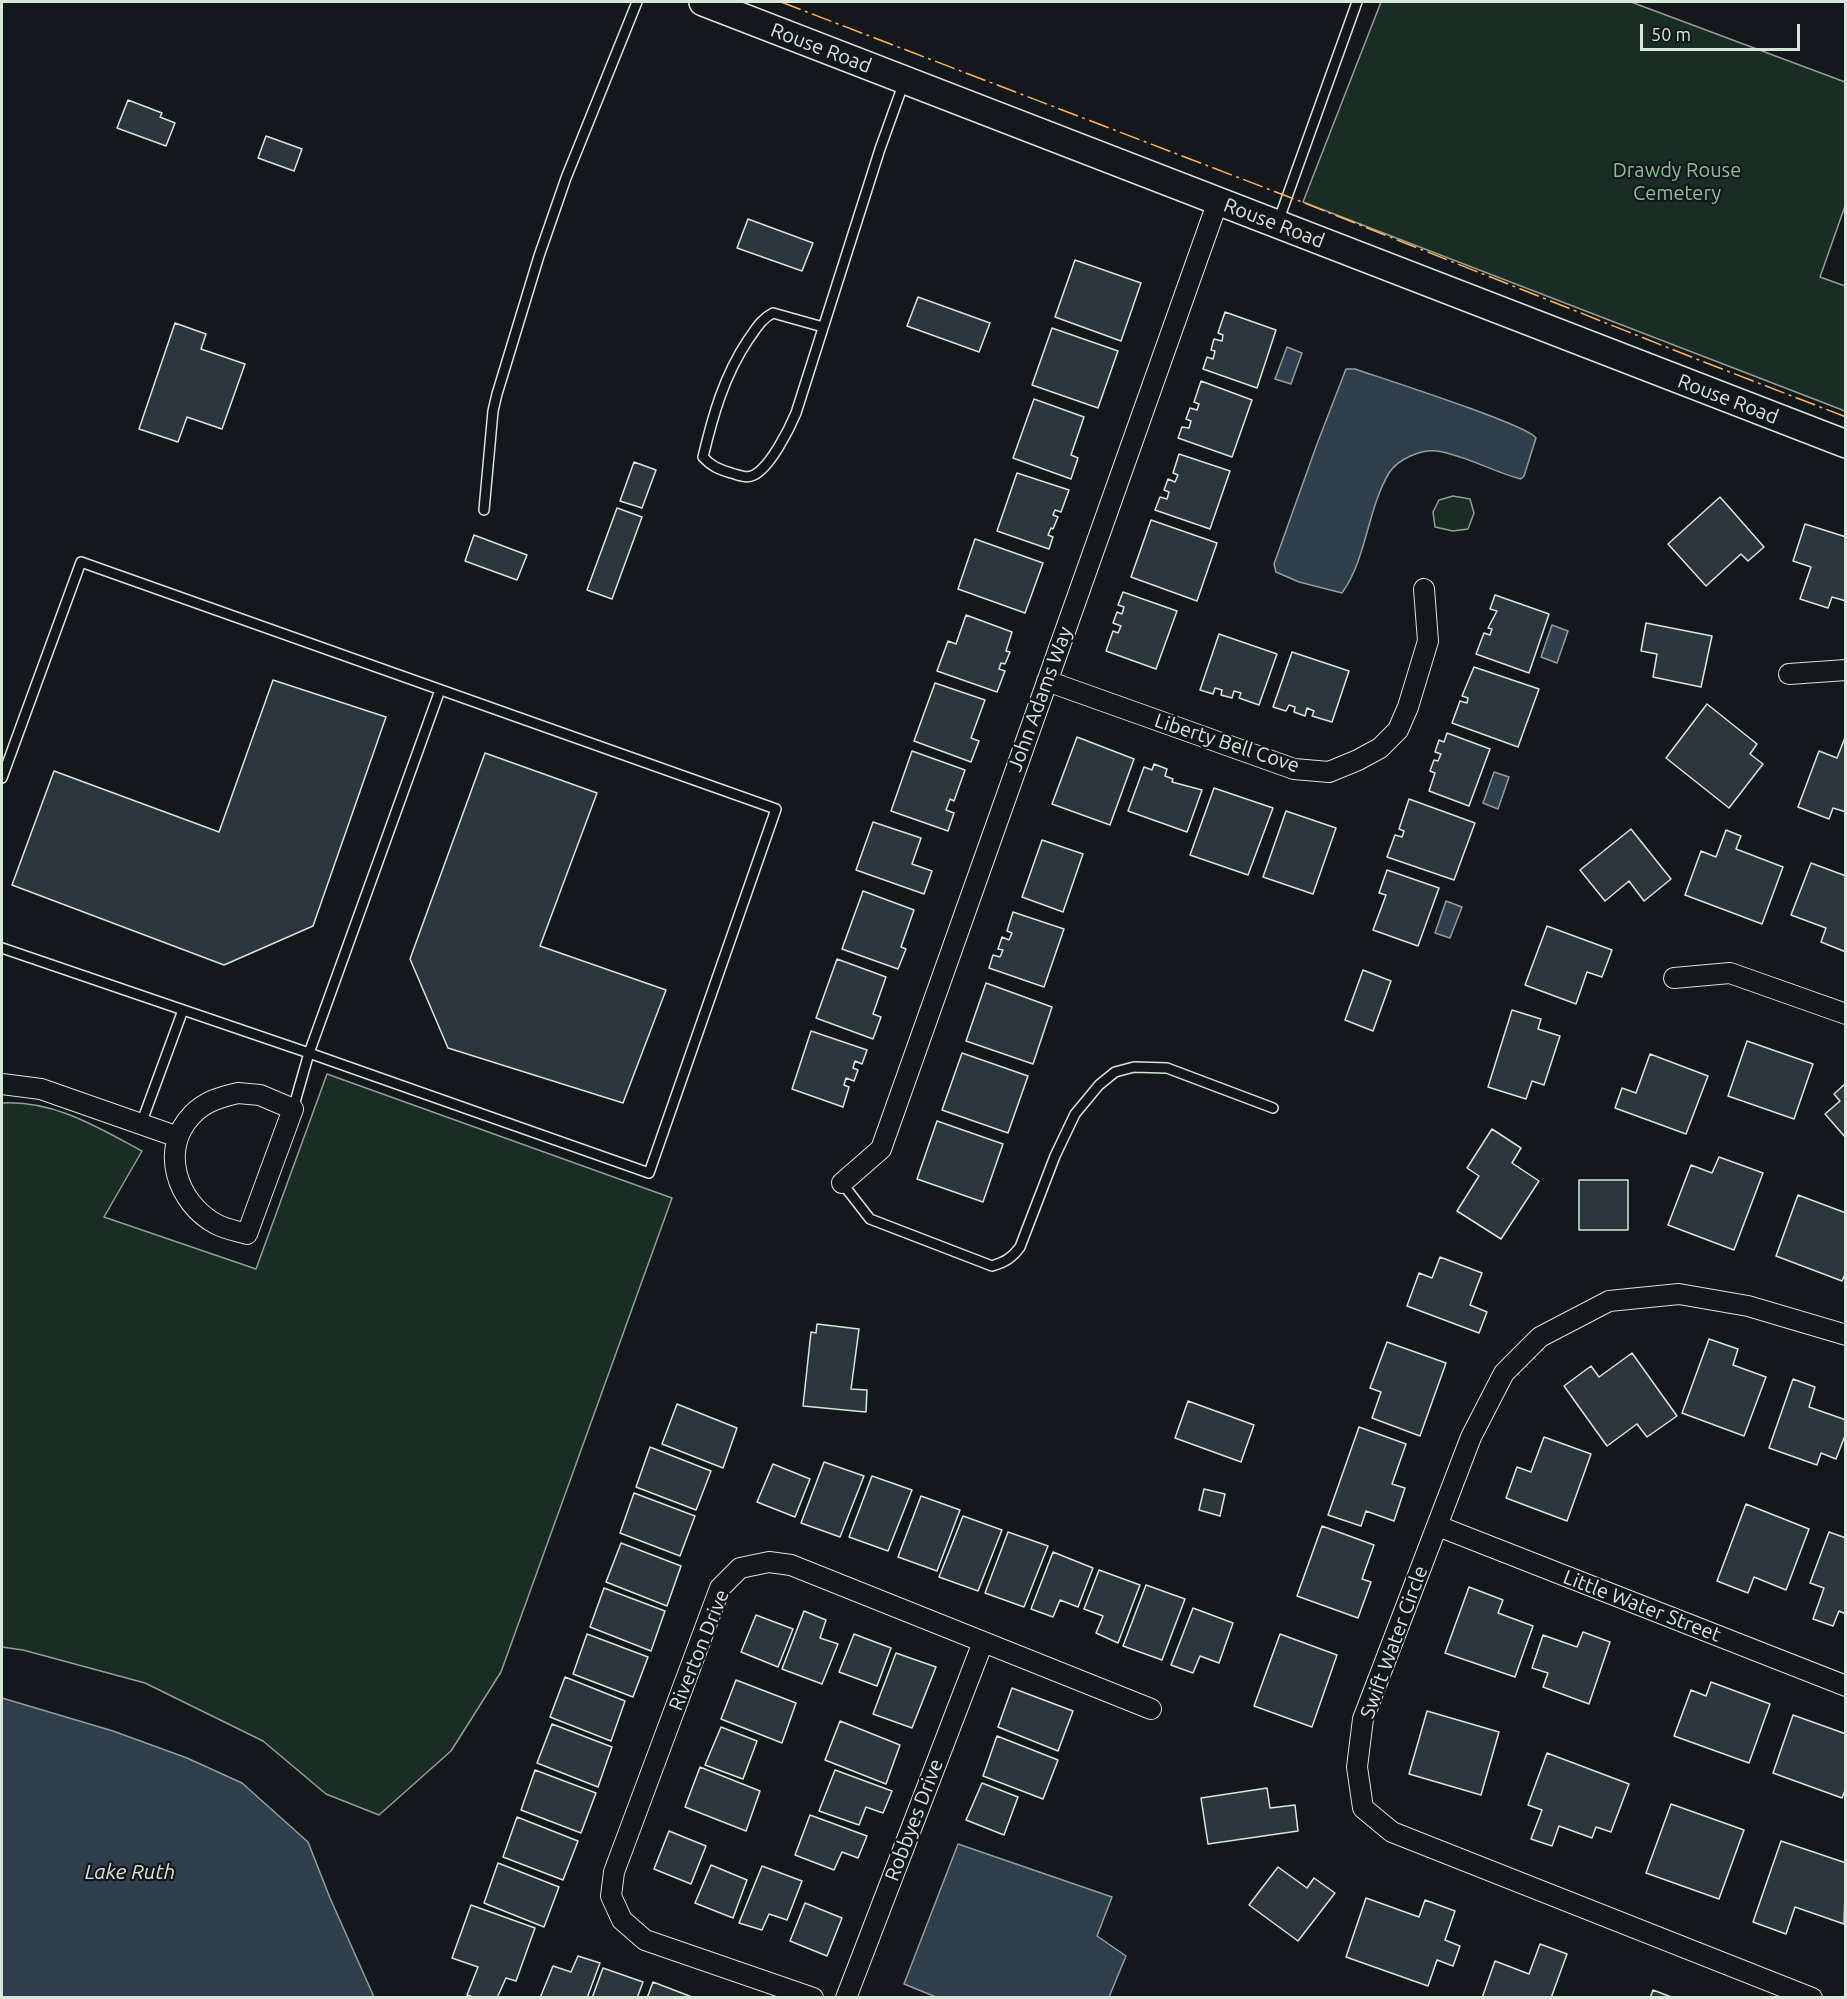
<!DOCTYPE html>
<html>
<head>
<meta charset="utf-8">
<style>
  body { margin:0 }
  #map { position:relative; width:1847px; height:1999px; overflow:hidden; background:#14181c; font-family:Ubuntu,sans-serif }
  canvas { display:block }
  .frame { position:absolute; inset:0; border:3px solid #d8e6dc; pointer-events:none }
  .scale { position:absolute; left:1640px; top:24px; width:160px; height:27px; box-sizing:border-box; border:3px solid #d8e6dc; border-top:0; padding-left:8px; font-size:18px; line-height:21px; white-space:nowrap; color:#d8e6dc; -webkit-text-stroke:4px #14181c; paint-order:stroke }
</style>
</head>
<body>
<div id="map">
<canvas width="1847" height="1999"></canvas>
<div class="frame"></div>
<div class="scale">50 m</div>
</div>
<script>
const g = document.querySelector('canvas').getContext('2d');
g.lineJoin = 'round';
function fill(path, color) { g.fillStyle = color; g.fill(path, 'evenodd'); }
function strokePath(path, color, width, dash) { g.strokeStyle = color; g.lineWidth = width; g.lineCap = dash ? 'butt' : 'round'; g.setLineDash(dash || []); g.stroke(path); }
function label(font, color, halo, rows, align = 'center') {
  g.font = font + ' Ubuntu,sans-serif'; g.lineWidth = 4.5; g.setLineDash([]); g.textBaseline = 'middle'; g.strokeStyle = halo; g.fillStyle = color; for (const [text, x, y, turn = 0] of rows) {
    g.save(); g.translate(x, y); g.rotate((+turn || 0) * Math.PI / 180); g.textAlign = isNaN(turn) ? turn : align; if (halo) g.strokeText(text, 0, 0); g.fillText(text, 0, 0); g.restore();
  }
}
const green = new Path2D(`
  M1381,2H1631L1845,82V206L1820,277L1845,286V411L1303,202Z
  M1453,496L1470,499L1474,513L1468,529L1453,531L1435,527L1433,512L1439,500Z
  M327,1074L672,1198L501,1672L451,1751L379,1815L326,1794L263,1741L145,1683L23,1650L2,1647V1103C54,1100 97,1127 142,1151L104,1217L256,1269Z`);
fill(green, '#1a2d24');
strokePath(green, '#939e99', 1.5);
const water = new Path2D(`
  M1287,347L1302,353L1291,384L1275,379Z
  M1346,369H1355C1381,378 1526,424 1536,438L1524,476L1521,479C1493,472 1465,455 1437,451C1421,449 1398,459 1389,473C1367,510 1367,558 1342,593L1299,582L1276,572L1274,564L1317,444Z
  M1552,625L1568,631L1557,663L1541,657Z
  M1494,772L1509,777L1498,809L1483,803Z
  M1446,901L1462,907L1450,938L1435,933Z
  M2,1698L113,1731L187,1758L242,1783L308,1842L330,1898L374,1997H2Z
  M958,1844L1112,1897L1097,1936L1126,1956L1109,1997H936L904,1984Z`);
fill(water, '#2f3f4d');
strokePath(water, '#939e99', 1.5);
const building = new Path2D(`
  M128,100L162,113L160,117L175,123L166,146L117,128Z
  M266,136L302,149L294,171L258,158Z
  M748,219L813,243L802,271L737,248Z
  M1075,260L1141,283L1121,341L1055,317Z
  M918,297L990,323L979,352L907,326Z
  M1225,312L1276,330L1257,388L1203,369L1207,357L1213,359L1215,351L1211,350L1214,339L1222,341L1223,335L1218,333Z
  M175,323L206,334L201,349L245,364L222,429L187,417L178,442L139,429Z
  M1052,328L1118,351L1098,408L1032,385Z
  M1201,381L1252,400L1232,457L1178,438L1182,427L1189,428L1191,421L1186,419L1190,408L1197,410L1199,404L1194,402Z
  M1034,399L1084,417L1071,455L1078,458L1071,479L1013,458Z
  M1179,454L1230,471L1210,529L1155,510L1160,497L1167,499L1169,492L1164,490L1168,479L1175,482L1178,475L1173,473Z
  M634,462L656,470L642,508L620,501Z
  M1017,473L1069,490L1061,512L1055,510L1053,515L1058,517L1053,529L1051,528L1048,535L1053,537L1049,549L997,531Z
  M1720,497L1764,547L1748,561L1741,554L1706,586L1668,544Z
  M617,508L642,517L612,599L587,590Z
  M1151,520L1217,543L1197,601L1131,577Z
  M1805,524L1846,537V601L1832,597L1828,608L1800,599L1811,567L1793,561Z
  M474,535L527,555L517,580L465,561Z
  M975,539L1043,563L1025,613L958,589Z
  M1123,592L1177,611L1156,669L1106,651L1113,631L1118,633L1121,626L1113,623L1117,612L1122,614L1124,607L1118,605Z
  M1495,595L1549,614L1529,673L1476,654L1484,633L1490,635L1492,629L1488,628L1497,611L1490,609Z
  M966,615L1012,632L1006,651L1010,652L1005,664L1001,663L999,669L1005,671L997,692L937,671L948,641L956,644Z
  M1646,623L1712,636L1701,687L1653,677L1657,654L1641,651Z
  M1219,634L1277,654L1259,705L1239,698L1241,693L1234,691L1232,698L1221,695L1222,690L1215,688L1213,694L1200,690Z
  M1292,652L1349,671L1332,722L1312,716L1314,711L1307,708L1305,716L1294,712L1295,707L1289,705L1286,711L1273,707Z
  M1474,667L1539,689L1518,747L1452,723L1460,701L1467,703L1468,698L1462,696Z
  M273,680L386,717L313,926L224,965L12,885L54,771L219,832Z
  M935,683L985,700L971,738L979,741L971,762L914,741Z
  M1707,704L1757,744L1750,754L1763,764L1729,808L1666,758Z
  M1447,733L1490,749L1469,806L1429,791L1435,773L1430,771L1434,760L1438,761L1441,754L1435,752L1439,740L1444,742Z
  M1846,735V812L1833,808L1829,819L1798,807L1819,751L1837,758Z
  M1077,737L1134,759L1110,825L1052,804Z
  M912,751L965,770L954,801L950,799L946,810L954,813L948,831L891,811Z
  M485,753L597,793L540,946L666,990L623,1103L448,1048L410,959Z
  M1154,764L1167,769L1165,776L1173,779L1172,782L1202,790L1187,832L1128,811L1144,767L1152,770Z
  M1214,788L1273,808L1248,875L1190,855Z
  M1409,799L1475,823L1454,880L1387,857L1395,835L1402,837L1404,831L1399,829Z
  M1286,811L1336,828L1313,894L1263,877Z
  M873,822L921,838L912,864L932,871L924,894L856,870Z
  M1631,829L1671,879L1644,901L1629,881L1605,901L1580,870Z
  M1726,830L1741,836L1736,849L1783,867L1762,924L1685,895L1701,851L1716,857Z
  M1042,840L1083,854L1063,912L1022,897Z
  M1811,863L1846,876V952L1821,942L1826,928L1791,915Z
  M1387,870L1439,888L1418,946L1373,930L1386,895L1379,893Z
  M863,891L914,910L901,947L906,949L898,969L842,949Z
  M1013,912L1064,929L1044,987L989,968L993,955L1000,957L1003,950L998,949L1002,937L1009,940L1012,933L1007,931Z
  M1547,926L1612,950L1602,977L1587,972L1576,1004L1525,985Z
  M837,959L886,977L873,1014L881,1017L873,1039L816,1018Z
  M1363,970L1391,981L1373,1031L1345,1020Z
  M986,983L1052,1007L1033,1064L966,1041Z
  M1512,1010L1541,1019L1538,1029L1560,1036L1544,1085L1532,1081L1526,1099L1488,1087Z
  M811,1031L867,1050L862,1064L855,1061L853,1068L858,1070L854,1081L846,1078L844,1085L849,1087L843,1107L792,1089Z
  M1747,1041L1813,1064L1794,1119L1728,1096Z
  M962,1053L1028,1076L1008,1133L942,1110Z
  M1650,1054L1708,1076L1686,1134L1615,1108L1622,1088L1636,1093Z
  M1846,1083V1138L1825,1114L1840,1101L1834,1094Z
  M937,1121L1003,1144L983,1202L917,1179Z
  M1492,1129L1521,1148L1512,1163L1539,1181L1501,1239L1457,1211L1479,1176L1467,1168Z
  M1719,1157L1763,1173L1734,1250L1668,1225L1691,1165L1712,1173Z
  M1579,1180H1628V1230H1579Z
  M1798,1195L1846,1213V1272L1842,1281L1776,1256Z
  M1440,1257L1482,1273L1470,1305L1487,1312L1479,1333L1407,1306L1419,1273L1432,1278Z
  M817,1324L859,1329L851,1389L867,1390L866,1412L803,1406L811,1332L816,1333Z
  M1709,1339L1738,1349L1733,1365L1766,1377L1744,1436L1682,1413Z
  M1387,1342L1446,1363L1420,1436L1372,1418L1381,1392L1370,1388Z
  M1632,1353L1677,1416L1647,1437L1637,1424L1607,1446L1564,1386L1591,1366L1599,1377Z
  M1793,1379L1815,1387L1809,1407L1846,1420V1433L1836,1459L1821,1453L1817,1465L1769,1448Z
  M1188,1401L1254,1425L1241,1462L1175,1438Z
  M677,1404L737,1428L723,1468L662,1444Z
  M1359,1427L1406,1444L1392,1484L1405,1488L1394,1521L1366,1511L1361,1526L1328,1515Z
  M1544,1437L1591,1454L1567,1521L1506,1498L1517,1467L1531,1472Z
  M650,1447L711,1471L696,1510L636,1487Z
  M824,1462L864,1476L840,1537L801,1523Z
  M773,1464L810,1479L795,1517L757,1502Z
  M872,1476L912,1490L888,1551L849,1537Z
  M1204,1489L1225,1494L1220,1516L1199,1510Z
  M634,1493L695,1516L680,1556L620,1533Z
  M921,1496L960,1510L937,1571L898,1557Z
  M1746,1504L1809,1529L1786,1590L1754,1577L1748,1593L1717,1581Z
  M963,1516L1002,1530L978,1591L939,1577Z
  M1322,1526L1374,1545L1362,1579L1371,1582L1358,1618L1297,1596Z
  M1008,1532L1048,1546L1024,1607L985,1593Z
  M1829,1532L1846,1538V1614L1839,1611L1833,1626L1813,1619L1824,1588L1810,1583Z
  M621,1543L681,1566L667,1606L606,1582Z
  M1053,1552L1093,1568L1078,1607L1060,1600L1053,1617L1031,1609Z
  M1099,1570L1140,1585L1118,1643L1096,1633L1103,1616L1084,1609Z
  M1146,1585L1185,1599L1162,1660L1123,1646Z
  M1469,1587L1503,1600L1498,1613L1533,1626L1515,1677L1445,1653Z
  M604,1588L665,1611L651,1651L590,1627Z
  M1193,1608L1233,1623L1219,1663L1200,1656L1193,1673L1171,1665Z
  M804,1611L826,1620L820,1638L838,1644L822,1684L782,1669Z
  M756,1615L793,1629L778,1667L741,1652Z
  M1583,1632L1610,1642L1589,1704L1543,1687L1548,1673L1532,1668L1543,1635L1577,1647Z
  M587,1634L648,1657L633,1697L573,1674Z
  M854,1634L891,1648L877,1686L839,1672Z
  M1280,1634L1337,1655L1312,1727L1254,1706Z
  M896,1653L936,1667L912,1728L873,1714Z
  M565,1677L625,1701L611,1741L550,1717Z
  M736,1680L796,1703L782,1743L721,1719Z
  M1711,1682L1770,1704L1749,1763L1674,1736L1691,1690L1706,1696Z
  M1012,1688L1073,1711L1058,1751L998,1727Z
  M1427,1711L1499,1732L1481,1795L1409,1774Z
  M1793,1715L1846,1734V1788L1842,1798L1773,1773Z
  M840,1721L900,1745L886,1784L825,1760Z
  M552,1724L612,1747L598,1787L537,1763Z
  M721,1727L757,1741L743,1779L705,1765Z
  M997,1736L1058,1760L1043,1799L983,1776Z
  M1547,1753L1629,1784L1611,1832L1596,1827L1592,1838L1559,1826L1552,1846L1531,1839L1542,1810L1528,1805Z
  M700,1767L760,1791L746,1831L685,1807Z
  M535,1770L596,1793L581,1833L521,1810Z
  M835,1770L892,1791L883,1813L866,1807L859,1825L819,1811Z
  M982,1783L1018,1797L1004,1835L966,1820Z
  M1267,1788L1270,1808L1295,1805L1298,1831L1208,1844L1201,1798Z
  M1671,1804L1744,1830L1719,1899L1646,1873Z
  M810,1815L867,1836L858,1858L842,1852L834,1870L795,1855Z
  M517,1817L578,1841L563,1880L503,1857Z
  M669,1831L706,1846L691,1884L654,1869Z
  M1781,1841L1846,1863L1844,1924L1795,1907L1786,1934L1753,1922Z
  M498,1863L559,1887L544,1927L484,1903Z
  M711,1865L747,1880L733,1918L695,1903Z
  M762,1866L802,1881L787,1920L769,1914L762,1930L739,1923Z
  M1278,1867L1307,1888L1314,1878L1335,1893L1298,1941L1249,1905Z
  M1366,1898L1419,1917L1425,1900L1455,1911L1445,1940L1460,1946L1453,1966L1437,1960L1428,1986L1346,1957Z
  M805,1903L842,1918L827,1956L790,1941Z
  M471,1905L535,1928L516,1981L506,1978L497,1998H476L467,1995L478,1967L452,1958Z
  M1540,1944L1567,1954L1551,1998H1482L1495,1961L1529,1974Z
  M578,1956L600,1963L587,1998H540L553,1966L571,1972Z
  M603,1968L643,1982L637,1998H592Z
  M653,1982L692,1997L647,1998Z
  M1653,1990L1674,1998H1650Z`);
fill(building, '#2c363c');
strokePath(building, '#d8e6dc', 1.5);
const lane = new Path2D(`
  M1278,222L1357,2
  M823,327L773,313C761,319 756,329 748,340C724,376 713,415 703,457C712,467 719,469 731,473C739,475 746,479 754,475C770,467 789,430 796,413L880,149L904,82
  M484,510L493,411L497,394L539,256L566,178L637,2
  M2,778L81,562L776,809L649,1173L309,1053L293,1109
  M2,948L309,1053L440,690
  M141,1124L183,1010
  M842,1183L870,1219L992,1266C1005,1262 1012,1258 1020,1247L1055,1156L1075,1114L1099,1085L1115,1072L1134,1067L1167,1068L1273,1108`);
const street = new Path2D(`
  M1789,674L1846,670
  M1047,681L1294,769L1329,772L1358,760L1380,748L1398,730L1408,707L1428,641L1424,589
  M1674,978L1730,973L1846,1014
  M2,1084L41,1089L178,1137
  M238,1093L260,1095L293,1109L247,1234C237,1231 225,1229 216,1224C177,1203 159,1149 192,1115C205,1101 221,1097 238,1093Z
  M842,1183L881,1149L1218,201
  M1438,1526L1846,1686
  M813,1998L645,1940L622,1920L611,1896L614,1872L720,1588L740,1568L769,1562L791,1565L1151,1709
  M846,1998L983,1642
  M1812,1998L1392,1832L1363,1808L1357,1767L1363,1719L1471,1437L1504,1373L1540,1337L1609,1301L1679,1294L1748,1306L1846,1335`);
const secondary = new Path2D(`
  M703,2L1846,444`);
strokePath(lane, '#d8e6dc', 12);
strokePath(street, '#d8e6dc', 22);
strokePath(secondary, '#d8e6dc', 30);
strokePath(lane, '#14181c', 9);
strokePath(street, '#14181c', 20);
strokePath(secondary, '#14181c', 27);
strokePath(new Path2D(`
  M781,2L1302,202L1704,362L1846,417`), '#ffb74d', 1.5, [21, 4.5, 3, 4.5]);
label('20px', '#d8e6dc', '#14181c', [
  ["Rouse Road",821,48,21],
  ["Rouse Road",1274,223,21],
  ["Rouse Road",1728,399,21],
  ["John Adams Way",1040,699,-70],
  ["Liberty Bell Cove",1227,743,18],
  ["Little Water Street",1642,1606,21],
  ["Swift Water Circle",1394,1642,-70],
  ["Riverton Drive",699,1650,-68],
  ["Robbyes Drive",914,1820,-69]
]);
label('20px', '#8ac095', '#14181c', [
  ["Drawdy Rouse",1677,170],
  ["Cemetery",1677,193]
]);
label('italic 21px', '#d8e6dc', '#14181c', [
  ["Lake Ruth",130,1872]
]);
</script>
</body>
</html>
